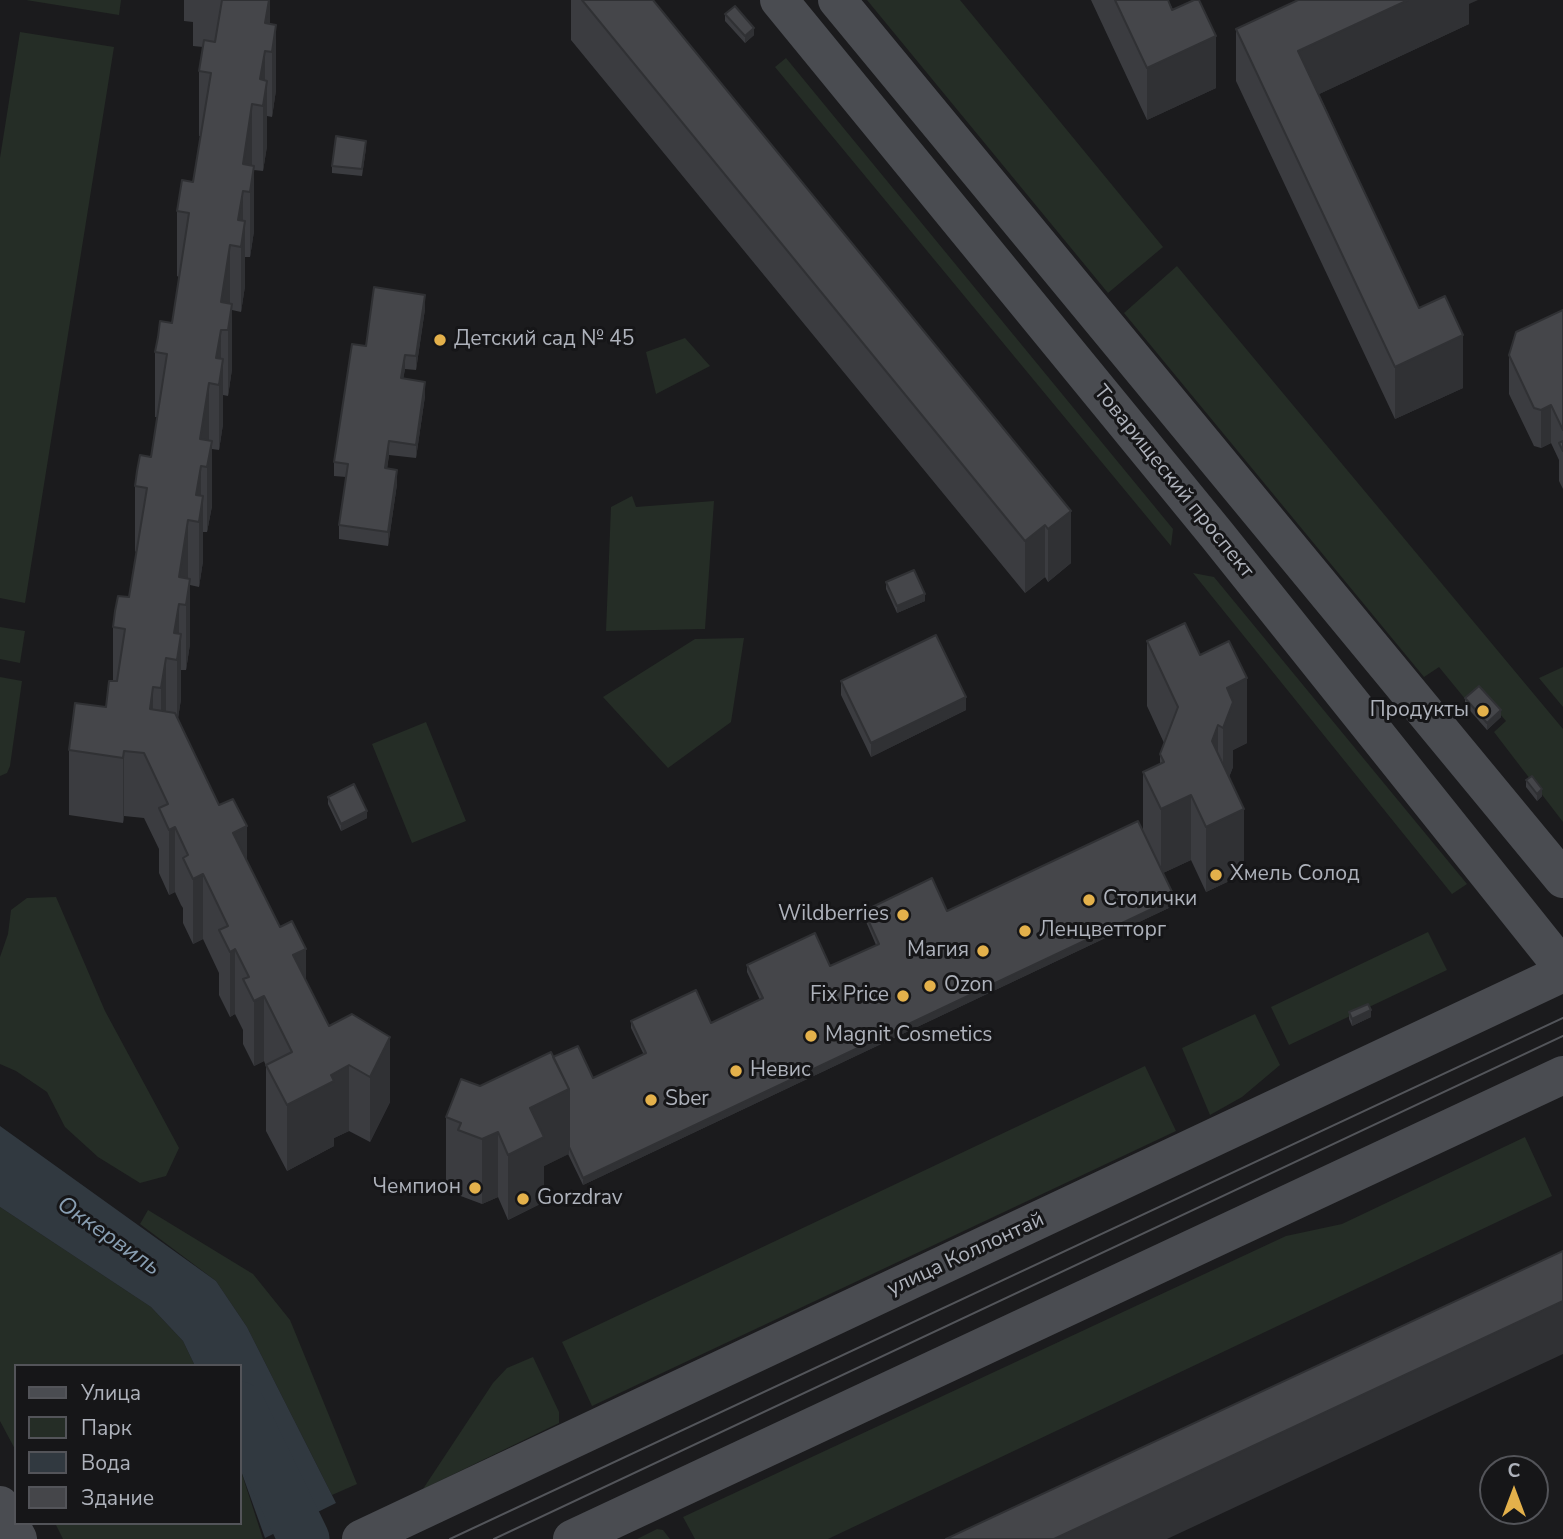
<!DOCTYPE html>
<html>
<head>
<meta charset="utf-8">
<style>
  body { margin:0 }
  #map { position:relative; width:1563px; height:1539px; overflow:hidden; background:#1b1b1d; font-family:"Nunito Sans",sans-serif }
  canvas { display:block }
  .legend { position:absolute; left:14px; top:1364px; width:228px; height:161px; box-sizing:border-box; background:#161618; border:2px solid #535459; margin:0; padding:9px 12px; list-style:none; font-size:21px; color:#aeb2bb }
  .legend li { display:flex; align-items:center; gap:14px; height:35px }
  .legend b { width:35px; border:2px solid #535459 }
  .north { position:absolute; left:1479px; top:1455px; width:70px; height:70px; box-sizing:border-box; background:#161618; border:2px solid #535459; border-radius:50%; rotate:0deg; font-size:19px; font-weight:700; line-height:28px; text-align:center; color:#aeb2bb }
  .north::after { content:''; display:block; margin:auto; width:24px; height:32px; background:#e4b14b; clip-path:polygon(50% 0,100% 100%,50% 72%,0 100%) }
</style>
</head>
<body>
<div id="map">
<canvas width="1563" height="1539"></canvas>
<ul class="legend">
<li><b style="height:9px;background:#4a4c51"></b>Улица</li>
<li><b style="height:19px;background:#252d26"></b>Парк</li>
<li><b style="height:19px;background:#313940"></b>Вода</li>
<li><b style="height:19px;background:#45464a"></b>Здание</li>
</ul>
<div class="north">С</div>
</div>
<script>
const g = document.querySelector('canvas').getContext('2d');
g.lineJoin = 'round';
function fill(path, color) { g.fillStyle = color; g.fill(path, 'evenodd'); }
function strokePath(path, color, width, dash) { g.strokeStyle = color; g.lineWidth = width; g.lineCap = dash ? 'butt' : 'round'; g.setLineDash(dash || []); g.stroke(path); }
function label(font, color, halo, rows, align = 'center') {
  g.font = font + ' "Nunito Sans",sans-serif'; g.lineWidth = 6; g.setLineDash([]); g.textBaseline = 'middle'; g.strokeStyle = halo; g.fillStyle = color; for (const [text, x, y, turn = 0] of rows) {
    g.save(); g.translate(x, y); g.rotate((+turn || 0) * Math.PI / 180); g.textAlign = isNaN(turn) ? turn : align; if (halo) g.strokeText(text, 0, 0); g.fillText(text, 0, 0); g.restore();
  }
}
fill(new Path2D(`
  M26,0H121L119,15Z
  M867,0H960L1163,247L1108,293Z
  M20,32L114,47L25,603L0,598V158Z
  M786,58L1173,529L1171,546L775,67Z
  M1177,266L1563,729V822L1494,732L1506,721L1478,689L1466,700L1439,667L1424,677L1124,313Z
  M685,338L710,366L656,394L646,352Z
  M632,496L636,507L714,501L705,629L606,631L611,507Z
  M1193,573L1214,577L1467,884L1452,894Z
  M0,627L25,631L20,663L0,659Z
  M744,638L731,722L668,768L603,697L695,639Z
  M1563,667V707L1539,678Z
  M0,677L22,681L10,766L7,773L0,776Z
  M426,722L466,821L412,843L372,744Z
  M56,897L105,1011L179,1148L166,1176L140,1183L98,1157L65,1127L47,1092L16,1071L0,1064V957L8,934L11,910L27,898Z
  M1428,932L1447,970L1289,1045L1271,1007Z
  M1255,1014L1280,1065L1242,1097L1210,1115L1182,1048Z
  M1145,1066L1176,1131L592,1406L562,1342Z
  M1525,1137L1552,1196L828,1539H695L683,1517L1286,1236L1342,1224Z
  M0,1207L151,1307L183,1341L195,1366H16V1451L0,1421Z
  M148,1210L253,1274L290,1320L357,1484L332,1495L247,1327L216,1281L140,1224Z
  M533,1357L559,1412V1423L423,1489L493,1383L507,1368Z
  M240,1468L263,1539H63L55,1523H240Z
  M657,1529L663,1530L670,1539H637Z`), '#252d26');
fill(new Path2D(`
  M0,1126L216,1281L247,1327L336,1503L265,1538L240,1468V1366H195L183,1341L151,1307L0,1207Z`), '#313940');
strokePath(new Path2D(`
  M240,1407L304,1539`), '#313940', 51);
strokePath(new Path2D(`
  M779,0L1217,535L1563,968
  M837,0L1563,879
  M0,1505L18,1539
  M361,1539L1563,973
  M572,1539L1563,1075`), '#4a4c51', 38);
strokePath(new Path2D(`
  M450,1539L1563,1018
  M494,1539L1563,1036`), '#53555a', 2);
fill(new Path2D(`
  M184,0H270V24L276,90L272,117L267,116V146L263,171L254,170V231L250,257H245V286L241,312L232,310V369L228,396L223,395V424L219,450L212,449V506L207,532H203V561L199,587L190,585V644L186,670H181V699L178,718L219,805L329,1026L352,1014L390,1102L370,1142L349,1131L334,1138V1146L287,1171L266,1131V1066L264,1061L254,1066L243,1044V1030L235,1014L230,1017L219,995V973L203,939L193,944L183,923V908L181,905L175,892L169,895L159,873V849L144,818L124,816L123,823L69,815V750L106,707L113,681V627L129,597L136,552L135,551V486L151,457L157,417H155V352L172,323L179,277L177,276V211L193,182L201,136H199V71L203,47L193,46V22L184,21Z
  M571,0H653L1071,511V563L1048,582L1045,577L1025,593L571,40Z
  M1091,0H1168L1216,88L1147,120Z
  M1469,4V24L1319,94L1419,308L1463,388L1395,419L1236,81V29Z
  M725,14L754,35L745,43L725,21Z
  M366,148L362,176L332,173V166Z
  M425,309L416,370L405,369L403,379L425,396L416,458L389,455L387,469L397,484L388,546L339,539V525L346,477L334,476V462L366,346Z
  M1563,310V489L1559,481V460L1551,443L1541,448L1534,446L1509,394V355Z
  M886,582L925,601L897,613L886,589Z
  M1147,641L1200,655L1247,743L1233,750V767L1229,777L1244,874L1206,892L1191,860L1163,873L1175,905L583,1185L568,1154L544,1166V1202L508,1220L498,1197L482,1204L458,1195V1187L446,1182V1117L480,1086L553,1057L593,1078L644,1055L631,1028V1021L711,1023L760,1000L747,972V965L830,966L876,945L864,917V911H947L1143,830V772L1160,764V754L1164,743L1147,706Z
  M841,681L966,710L871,757L841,695Z
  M1465,698L1501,717L1487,730L1465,705Z
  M1526,780L1542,796L1537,801L1526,787Z
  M328,797L367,818L341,831L328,804Z
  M1349,1012L1371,1017L1352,1026L1349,1019Z`), '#3b3c40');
fill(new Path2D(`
  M269,0H270V52L265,23Z
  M1408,0H1478L1469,4V24L1298,104V51Z
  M276,25V90L272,117V52Z
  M754,28V35L745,43V36Z
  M1216,36V88L1147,120V68Z
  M265,51V95L267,81V146L263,171V106L260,79Z
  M252,104V169L243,191V236L245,221V286L241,312V247L238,220L243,164Z
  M254,166V231L250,257V192Z
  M230,245V310L221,302Z
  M425,295V309L416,370V356Z
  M232,304V369L228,396V330Z
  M221,330V374L223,359V424L219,450V385L216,358Z
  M1463,335V388L1395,419V367Z
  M405,355V369L401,392V378Z
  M425,382V396L416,458V445Z
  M209,383V449L201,466V510L203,496V561L199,587V522L196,495L200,439Z
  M1551,405V443L1541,448V410Z
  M212,441V506L207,532V467Z
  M389,441V455L385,482V468Z
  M397,470V484L388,546V532Z
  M1071,511V563L1048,582V529Z
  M188,520V585L179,577Z
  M1045,525V577L1025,593V541Z
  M190,579V644L186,670V605Z
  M925,594V601L897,613V606Z
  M179,604V648L181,634V699L177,725V660L174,633Z
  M166,658V723L161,753V688Z
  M1247,678V743L1233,750V767L1223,793V728L1227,688Z
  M153,687V752L150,709Z
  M966,697V710L871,757V743Z
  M1501,710V717L1487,730V723Z
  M1218,725V790L1212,741Z
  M124,751V816L123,823V758Z
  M1542,789V796L1537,801V794Z
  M1191,795V860L1161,874V809Z
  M1244,809V874L1206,892V827Z
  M367,811V818L341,831V824Z
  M247,826V891L233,833Z
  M175,827V892L169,895V830Z
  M203,874V939L193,944V879Z
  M1175,898V905L583,1185V1178Z
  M235,949V1014L230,1017V952Z
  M306,949V1014L293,955Z
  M264,996V1061L254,1066V1001Z
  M1371,1010V1017L1352,1026V1019Z
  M390,1037V1102L370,1142V1077Z
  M349,1065V1131L334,1138V1146L287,1171V1105L331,1075Z
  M569,1089V1154L544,1166V1202L508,1220V1155L530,1108Z
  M498,1132V1197L482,1204V1139Z
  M1563,1301V1354L1167,1539H1054Z`), '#303134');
const building = new Path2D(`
  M222,0H269L265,23L276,25L272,52L265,51L260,79L267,81L263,106L252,104L243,164L254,166L250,192L243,191L238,220L245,221L241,247L230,245L221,302L232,304L228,330H221L216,358L223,359L219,385L209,383L200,439L212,441L207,467L201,466L196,495L203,496L199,522L188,520L179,577L190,579L186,605L179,604L174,633L181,634L177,660L166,658L161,688L153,687L150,709L175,713L219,805L233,799L247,826L233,833L280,927L292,921L306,949L293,955L329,1026L352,1014L390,1037L370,1077L349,1065L331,1075L334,1081L287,1105L266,1065L292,1052L264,996L254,1001L243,979L249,977L235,949L230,952L219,930L228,926L203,874L193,879L183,858L188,855L181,840L175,827L169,830L159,808L168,804L144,753L124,751L123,758L69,750L75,703L106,707L109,681H117L125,629L113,627L115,611L118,596L129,597L147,488L135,486L137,471L140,455L151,457L167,354L155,352L158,337L160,321L172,323L189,213L177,211L182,180L193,182L211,73L199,71L204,40L215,42Z
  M582,0H653L1071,511L1048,529L1045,525L1025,541Z
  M1115,0H1168L1172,10L1194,0H1199L1216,36L1147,68Z
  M1298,0H1408L1298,51L1419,308L1445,296L1463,335L1395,367L1236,29Z
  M735,6L754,28L745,36L725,14Z
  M336,136L366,141L362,169L332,166Z
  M374,287L425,295L416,356L405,355L401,378L425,382L416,445L389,441L385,468L397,470L388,532L339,525L348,464L334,462L352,344L366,346Z
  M1563,310V430L1551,405L1541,410L1534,408L1509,355L1516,332Z
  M1563,441V451L1559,443Z
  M914,570L925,594L897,606L886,582Z
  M1185,623L1200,655L1229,641L1247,678L1227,688L1233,702L1223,728L1218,725L1212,741L1244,809L1206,827L1191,795L1161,809L1143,772L1164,762L1160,754L1178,707L1147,641Z
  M936,635L966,697L871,743L841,681Z
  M1479,686L1501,710L1487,723L1465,698Z
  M1532,776L1542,789L1537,794L1526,780Z
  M354,784L367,811L341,824L328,797Z
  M1138,821L1175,898L583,1178L569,1147V1089L553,1057L578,1046L593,1078L646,1053L631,1021L696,990L711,1023L736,1011L763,998L747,965L815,933L830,966L879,944L864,911L932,878L947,911Z
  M1368,1004L1371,1010L1352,1019L1349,1012Z
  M551,1052L569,1089L530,1108L544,1137L508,1155L498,1132L482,1139L458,1130L461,1123L446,1117L461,1079L480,1086Z
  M1563,1251V1301L1054,1539H946Z`);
fill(building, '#45464a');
strokePath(building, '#303134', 2);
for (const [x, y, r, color] of [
  [440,340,7,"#e4b14b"],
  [1483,711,7,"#e4b14b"],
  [1216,875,7,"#e4b14b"],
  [1089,900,7,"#e4b14b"],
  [903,915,7,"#e4b14b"],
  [1025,931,7,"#e4b14b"],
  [983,951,7,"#e4b14b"],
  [930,986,7,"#e4b14b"],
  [903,996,7,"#e4b14b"],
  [811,1036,7,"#e4b14b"],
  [736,1071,7,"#e4b14b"],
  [651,1100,7,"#e4b14b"],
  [475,1188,7,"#e4b14b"],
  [523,1199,7,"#e4b14b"]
]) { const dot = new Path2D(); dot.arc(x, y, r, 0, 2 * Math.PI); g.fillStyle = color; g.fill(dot); strokePath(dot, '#161618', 2.5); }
label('21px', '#aeb2bb', '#161618', [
  ["Детский сад № 45",454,340],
  ["Продукты",1469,711,"right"],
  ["Хмель Солод",1230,875],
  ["Столички",1103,900],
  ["Wildberries",889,915,"right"],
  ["Ленцветторг",1039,931],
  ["Магия",969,951,"right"],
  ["Ozon",944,986],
  ["Fix Price",889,996,"right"],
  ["Magnit Cosmetics",825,1036],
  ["Невис",750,1071],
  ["Sber",665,1100],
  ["Чемпион",461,1188,"right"],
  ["Gorzdrav",537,1199]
], 'left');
label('21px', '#aeb2bb', '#161618', [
  ["Товарищеский проспект",1173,482,51],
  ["улица Коллонтай",966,1255,-25]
]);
label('italic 23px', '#899fb3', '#161618', [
  ["Оккервиль",108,1237,35]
]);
</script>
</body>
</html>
